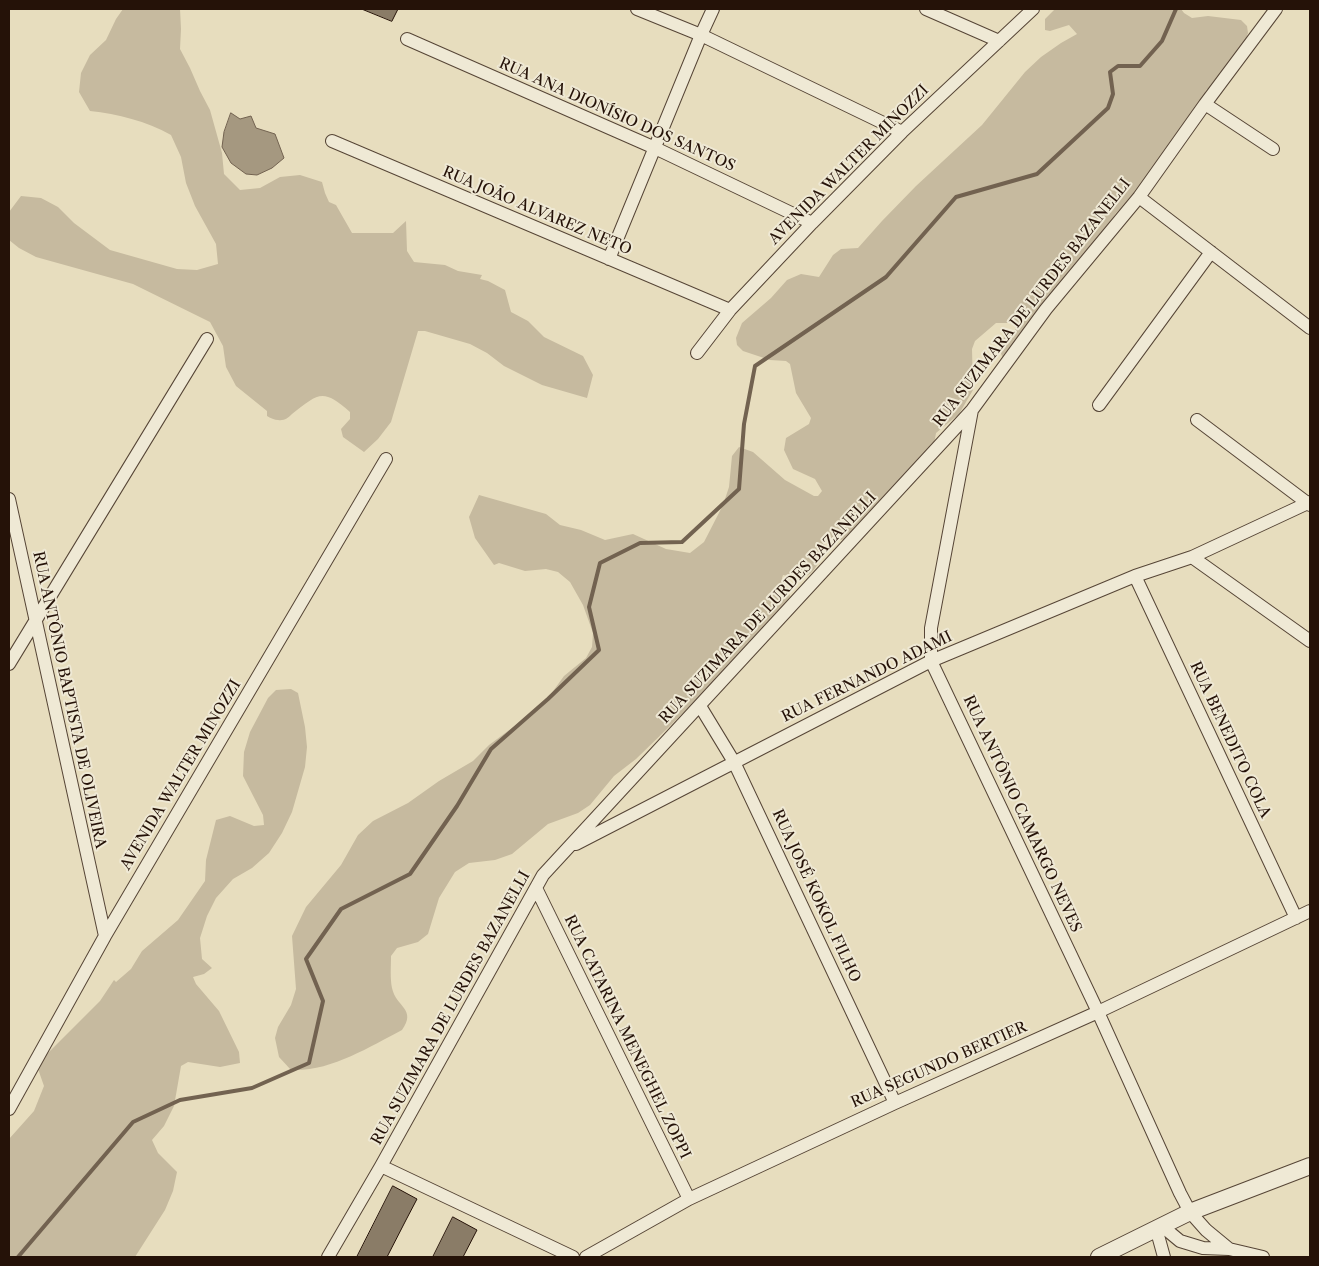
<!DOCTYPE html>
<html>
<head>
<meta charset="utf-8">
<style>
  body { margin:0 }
  #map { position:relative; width:1319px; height:1266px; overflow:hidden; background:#e7ddbe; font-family:"Libre Caslon Text",serif }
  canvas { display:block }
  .frame { position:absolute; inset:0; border:10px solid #251208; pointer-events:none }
</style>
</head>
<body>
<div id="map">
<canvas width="1319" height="1266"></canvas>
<div class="frame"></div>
</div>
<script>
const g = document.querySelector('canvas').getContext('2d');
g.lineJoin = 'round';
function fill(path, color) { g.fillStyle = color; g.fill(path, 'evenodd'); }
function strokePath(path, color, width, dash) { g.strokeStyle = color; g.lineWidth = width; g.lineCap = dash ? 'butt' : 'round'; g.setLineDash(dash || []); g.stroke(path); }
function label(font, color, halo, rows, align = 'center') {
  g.font = font + ' "Libre Caslon Text",serif'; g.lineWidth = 4; g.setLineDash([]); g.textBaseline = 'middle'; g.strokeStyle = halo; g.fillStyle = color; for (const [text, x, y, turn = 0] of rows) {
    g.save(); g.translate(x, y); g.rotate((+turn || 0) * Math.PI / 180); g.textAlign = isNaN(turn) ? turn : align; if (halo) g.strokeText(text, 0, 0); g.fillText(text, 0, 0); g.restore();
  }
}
fill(new Path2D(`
  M123,9H180L181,29L180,49L190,68L200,91L210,110L222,153L224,174L240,190L260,188L280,177L300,175L322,182L325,193L329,202L336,205L352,233H393L406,221L407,251L414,262L445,265L458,271L482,275L480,279L488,281L505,290L511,312L528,321L544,337L583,356L593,375L587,398L542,385L504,366L487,353L470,344L425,331H418L391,422L378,439L364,452L343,437L341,429L350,419V412C322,387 318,394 292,414C288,418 284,421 278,420C275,420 270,418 267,416V411L236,386L226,367L223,346L210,322L133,284L36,257L19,248L9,240V212L21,196L41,198L58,207L74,223L110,250L177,269L197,270L218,264L216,244L195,206L186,183L181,157L171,135C146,121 118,114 90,111L79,92L81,73L90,55L106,40L116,19Z
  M1055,9H1181L1184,13L1192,18L1208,16L1241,20L1247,26L1248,33L1244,46L1226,65L1220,82L1206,90L1198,115L1135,196L1116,213L1049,314L1004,362L998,345L1002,339L1018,327L1017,323H996L975,341L972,349L973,390L959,414L936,433L932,456L848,538L841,540L826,538C823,551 818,574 803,577C797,579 789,576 783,575L782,578L790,596L783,611L672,724L636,759L614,776L590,805L578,813L548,824L512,854L495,860L469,863L455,872L439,898L428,934L418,942L397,948L391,956C391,967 390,978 392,988C396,1007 417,1009 402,1030C369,1047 330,1072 291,1070L279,1057L275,1038L278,1027L291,1005L296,989L292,936L306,907L341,865L358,835L373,821L408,803L439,781L473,761L489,745L543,705L564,676L586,658L592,647L593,633L583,605L570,582L558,572L546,569L525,571L499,563L494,565L475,538L469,517L479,495L546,514L560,525L581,530L605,540L633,534L666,549L690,553L704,542L723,505L729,487L732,456L739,447L753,452L785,480L814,496H818L822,491L815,479L793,469L784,450L786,438L809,424L811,418L796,393L790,364L786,361L770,360L743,351L737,345L736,338L742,323L771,298L787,280L801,274L819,277L833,255L841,249L858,248L882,221L916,186L982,125L1025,72L1041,57L1061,43L1077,34L1069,25L1050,31L1045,30V19Z
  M291,689L298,693L305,727L307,747L305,767L292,812L282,833L269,853L252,868L233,879L216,898L207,916L200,938L202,959L212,968L204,974L193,977L196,984L219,1011L239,1052L240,1063L220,1067L188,1062L181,1066L174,1106L164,1126L152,1140L158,1153L177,1172L173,1191L165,1210L135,1257H9V1139L34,1111L44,1086L38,1069L43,1058L100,1001L114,980L116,982L131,969L142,951L178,920L205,881L206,860L216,820L230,816L254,826L264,825L263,815L243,776L244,752L250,732L268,698L276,690Z`), '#c6ba9f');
const water = new Path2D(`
  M231,113L240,119L251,116L256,128L275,134L284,158L272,168L257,175L246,174L231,163L222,147L224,132Z`);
fill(water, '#a59880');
strokePath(water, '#726250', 1);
strokePath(new Path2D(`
  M18,1257L133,1122L180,1100L252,1088L309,1063L323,1001L306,959L341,909L410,874L457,806L491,749L548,699L599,650L589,607L600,563L640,543L682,542L739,489L744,424L755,366L886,277L956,197L1037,174L1108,108L1113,94L1110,72L1118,66H1140L1162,41L1176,9`), '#726250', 4);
const building = new Path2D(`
  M362,9H398L392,21Z
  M393,1186L417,1199L406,1220L387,1257H357Z
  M453,1217L477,1230L463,1257H433Z`);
fill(building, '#8a7c67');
strokePath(building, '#251208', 1);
const minor = new Path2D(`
  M637,9L701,35L902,132
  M926,9L999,41
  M407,39L655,148L812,223
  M1205,104L1273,149
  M332,141L730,310
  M1139,197L1310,328
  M609,259L701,35L713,9
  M697,353L730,310L812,223L902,132L1033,9
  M1099,405L1211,252
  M972,410L931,628V661L1098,1012L1180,1193L1190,1212L1206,1230L1229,1249
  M1197,420L1310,505
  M9,499L105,936
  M1192,557L1310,641
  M1135,576L1296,918
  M9,664L207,339
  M700,706L734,762L895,1103
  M576,844L931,661L1135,576L1192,557L1310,502
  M536,888L689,1199
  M9,1109L105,936L386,459
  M381,1166L573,1257
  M1162,1226L1180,1241L1203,1248L1229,1249L1263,1257
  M1156,1228L1164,1257
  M328,1257L381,1166L543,875L972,410L1046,309L1139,197L1205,104L1276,9
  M586,1257L689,1199L895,1103L1098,1012L1310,911`);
const tertiary = new Path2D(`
  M1099,1257L1190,1212L1310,1166`);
strokePath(minor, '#564536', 14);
strokePath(tertiary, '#564536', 18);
strokePath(minor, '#efe9d5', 12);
strokePath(tertiary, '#efe9d5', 16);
label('15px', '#251208', '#efe9d5', [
  ["RUA ANA DIONÍSIO DOS SANTOS",617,115,24],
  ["AVENIDA WALTER MINOZZI",849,165,-45],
  ["RUA JOÃO ALVAREZ NETO",537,211,23],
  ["RUA SUZIMARA DE LURDES BAZANELLI",1032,303,-52],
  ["RUA SUZIMARA DE LURDES BAZANELLI",768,608,-47],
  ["RUA FERNANDO ADAMI",867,677,-26],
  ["RUA ANTÔNIO BAPTISTA DE OLIVEIRA",69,700,78],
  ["RUA BENEDITO COLA",1230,740,65],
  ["AVENIDA WALTER MINOZZI",181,775,-59],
  ["RUA ANTÔNIO CAMARGO NEVES",1022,814,65],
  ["RUA JOSÉ KOKOL FILHO",816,896,65],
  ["RUA SUZIMARA DE LURDES BAZANELLI",451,1008,-61],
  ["RUA CATARINA MENEGHEL ZOPPI",627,1037,64],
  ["RUA SEGUNDO BERTIER",939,1065,-24]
]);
</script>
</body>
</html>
